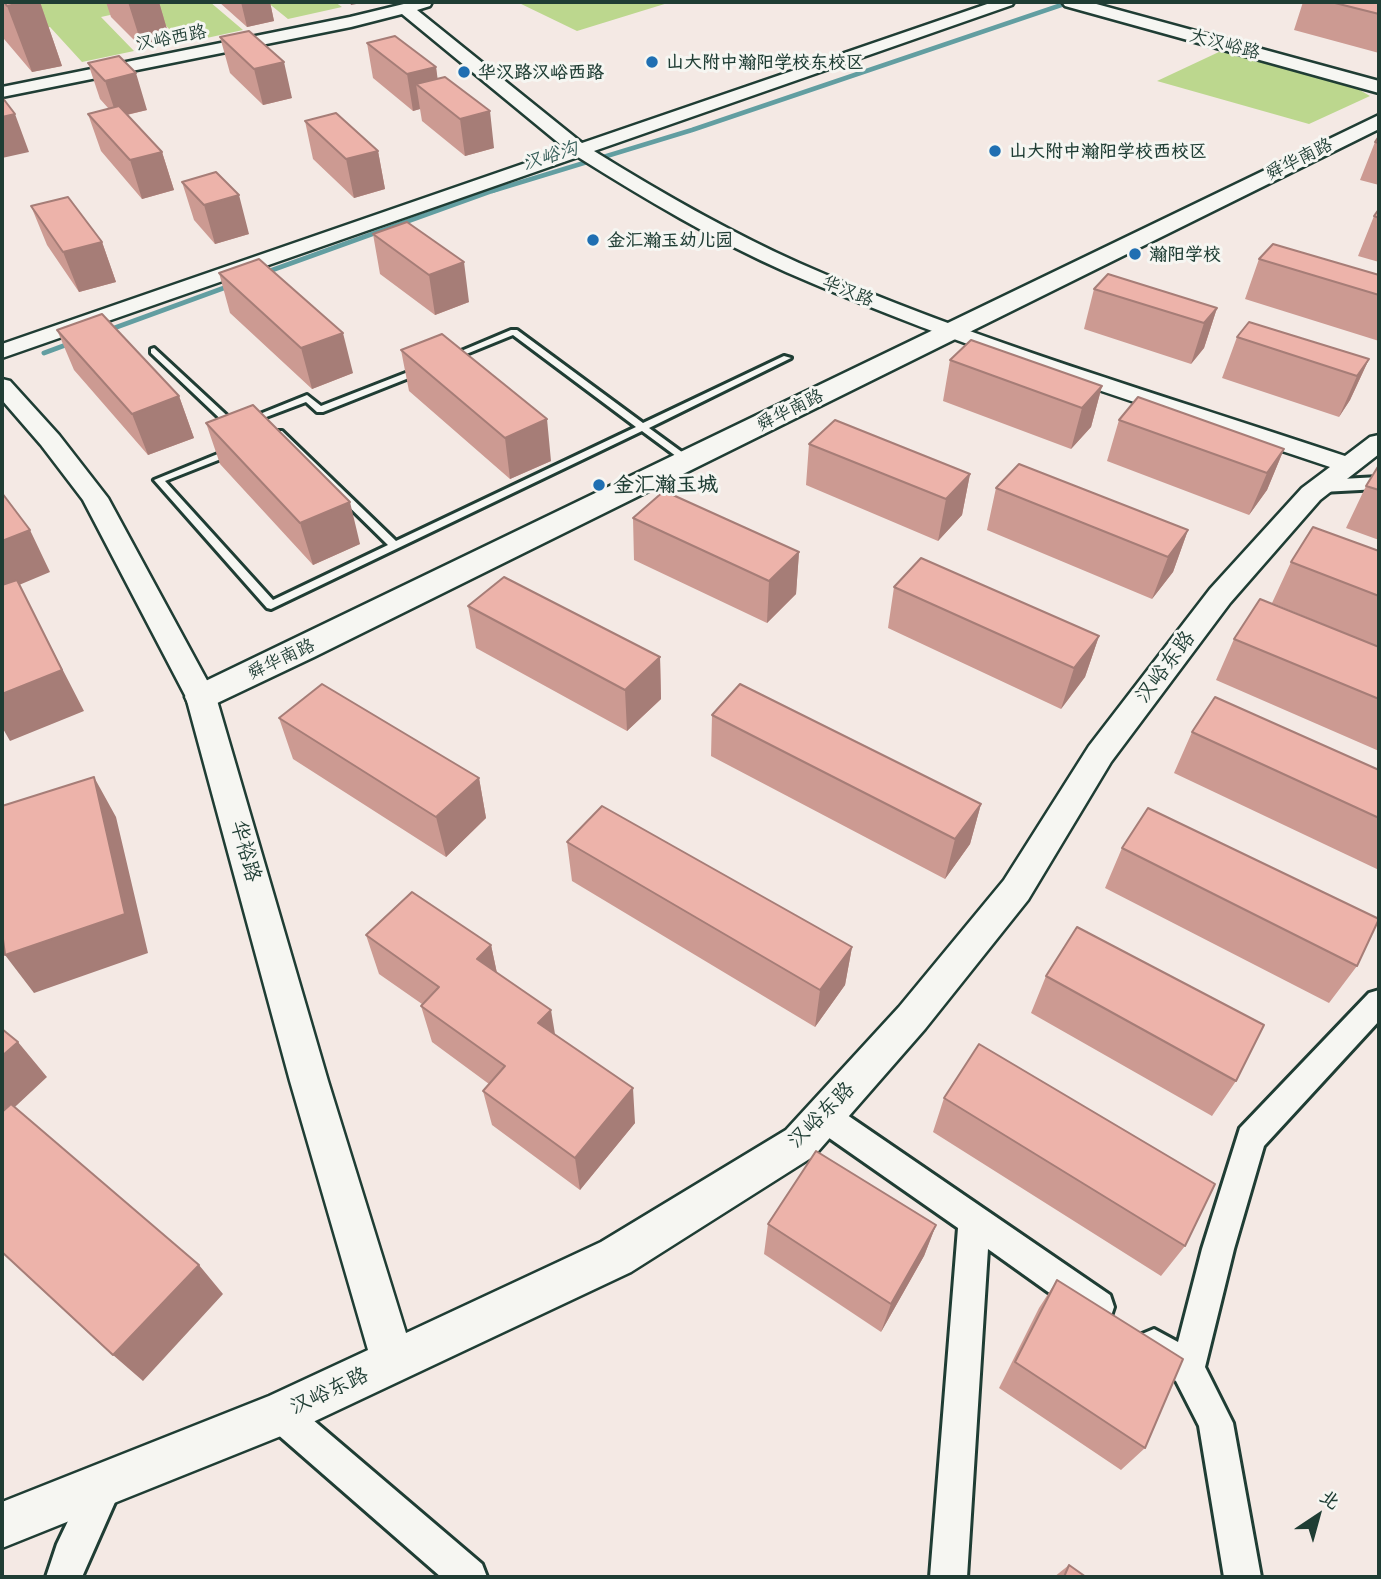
<!DOCTYPE html>
<html>
<head>
<meta charset="utf-8">
<style>
  body { margin:0 }
  #map { position:relative; width:1381px; height:1579px; overflow:hidden; background:#f4e9e4; font-family:Mali,"LXGW WenKai TC",sans-serif }
  canvas { display:block }
  .frame { position:absolute; inset:0; border:4px solid #1f3d34; pointer-events:none }
  .north { position:absolute; left:1283px; top:1481px; width:70px; height:70px; -webkit-text-stroke:5px #f6f6f2; paint-order:stroke; rotate:36deg; font-size:19px; font-weight:700; line-height:28px; text-align:center; color:#1f3d34 }
  .north::after { content:''; display:block; margin:auto; width:24px; height:32px; background:#1f3d34; clip-path:polygon(50% 0,100% 100%,50% 72%,0 100%) }
</style>
</head>
<body>
<div id="map">
<canvas width="1381" height="1579"></canvas>
<div class="frame"></div>
<div class="north">北</div>
</div>
<script>
const g = document.querySelector('canvas').getContext('2d');
g.lineJoin = 'round';
function fill(path, color) { g.fillStyle = color; g.fill(path, 'evenodd'); }
function strokePath(path, color, width, dash) { g.strokeStyle = color; g.lineWidth = width; g.lineCap = dash ? 'butt' : 'round'; g.setLineDash(dash || []); g.stroke(path); }
function label(font, color, halo, rows, align = 'center') {
  g.font = font + ' Mali,"LXGW WenKai TC",sans-serif'; g.lineWidth = 6; g.setLineDash([]); g.textBaseline = 'middle'; g.strokeStyle = halo; g.fillStyle = color; for (const [text, x, y, turn = 0] of rows) {
    g.save(); g.translate(x, y); g.rotate((+turn || 0) * Math.PI / 180); g.textAlign = isNaN(turn) ? turn : align; if (halo) g.strokeText(text, 0, 0); g.fillText(text, 0, 0); g.restore();
  }
}
fill(new Path2D(`
  M2,2H210L243,30L184,43L146,7L101,17L134,51L82,62L50,27L2,37Z
  M267,2H335L342,7L288,19Z
  M517,2H671L577,31Z
  M1221,51L1358,89L1370,96L1309,124L1157,81Z`), '#bcd78e');
strokePath(new Path2D(`
  M492,191L692,130L1070,2`), '#629ea1', 4.5);
strokePath(new Path2D(`
  M264,273L497,189
  M106,331L232,285
  M44,353L71,343`), '#629ea1', 5);
const service = new Path2D(`
  M511,330H517L643,423L784,356L791,358L649,428L690,458V462H684L642,431L271,609L267,608L154,480L230,449H236V453L165,481L273,600L388,545L276,435V431H282L396,541L636,427L513,335L454,359L447,357Z
  M154,348L236,424V428H230L151,353V349Z
  M421,367L425,370L424,372L323,412H317L306,402L253,422L250,423L245,420L307,395L321,406Z`);
const minor = new Path2D(`
  M1379,477V489L1322,492L1315,490L1312,486L1315,482L1322,480Z
  M1379,990V1021L1264,1146L1234,1249L1205,1367L1233,1423L1261,1577H1224L1199,1426L1176,1381L1142,1358L1137,1346L1142,1334L1154,1329L1178,1342L1202,1249L1240,1128L1369,993Z
  M823,1102L834,1106L1110,1295L1114,1307L1110,1319L1098,1323L1086,1319L988,1249L967,1577H930L958,1228L812,1126L808,1116L812,1106Z
  M280,1397L292,1402L482,1564L487,1577H441L268,1426L263,1414L268,1402Z
  M105,1466L118,1471L123,1484L82,1577H46L57,1544L92,1471Z`);
const tertiary = new Path2D(`
  M412,2H432L430,6L417,10L582,143L993,2H1014L1012,5L594,151C660,192 728,231 799,263C975,341 1163,395 1345,456L1370,437L1379,435V454L1320,500L1230,603L1111,762L1028,900L925,1029L814,1156L631,1272L296,1430L2,1548V1502L269,1396L368,1350L290,1081L186,697L83,500L41,445L2,400V379L10,381L59,435L108,498L216,697L328,1081L406,1333L601,1242L786,1130L899,1007L1004,880L1089,746L1210,589L1302,488L1330,467C1148,406 963,349 786,272C714,240 645,199 578,157L2,358V344L566,149L402,14L351,27L2,97V87L350,17Z`);
const secondary = new Path2D(`
  M1062,2H1089L1379,81V93L1065,6Z
  M1379,115V129L314,657L213,705L201,709L189,705L185,697L189,689Z`);
strokePath(service, '#1f3d34', 6);
strokePath(minor, '#1f3d34', 6);
strokePath(tertiary, '#1f3d34', 5);
strokePath(secondary, '#1f3d34', 5);
fill(service, '#f6f6f2');
fill(minor, '#f6f6f2');
fill(tertiary, '#f6f6f2');
fill(secondary, '#f6f6f2');
fill(new Path2D(`
  M2,2H40L62,66L32,72L4,39L2,32Z
  M106,2H159L171,43L143,49L111,17Z
  M219,2H270L274,21L247,27Z
  M1303,2L1379,3V53L1294,30Z
  M220,37L292,98L263,105L230,73Z
  M367,43L436,67L437,79L494,148L465,156L422,121L420,109L413,111L373,78Z
  M88,63L147,110L127,115L162,152L174,190L142,199L101,151L88,114L109,109L100,99Z
  M305,121L378,151L385,189L354,198L313,159Z
  M1379,136V185L1360,180L1375,142Z
  M182,182L249,234L215,244L194,220Z
  M31,206L102,242L116,282L79,292L47,245Z
  M1379,209V262L1358,256L1374,216Z
  M373,234L469,302L435,315L380,274Z
  M1259,259L1379,275V341L1245,299Z
  M219,273L353,373L312,389L230,313Z
  M1094,289L1217,308L1204,348L1191,364L1084,329Z
  M57,330L179,396L194,438L148,455L74,370Z
  M1237,337L1369,359L1350,400L1339,417L1222,378Z
  M401,350L551,461L510,479L409,391Z
  M950,360L1102,386L1091,427L1071,449L943,401Z
  M1119,420L1284,449L1267,490L1249,515L1107,461Z
  M206,423L360,544L313,565L220,464Z
  M809,444L970,474L962,515L938,541L806,485Z
  M1379,465V540L1346,528L1366,486Z
  M996,488L1188,530L1173,572L1152,599L987,530Z
  M633,518L799,552L796,594L767,623L634,560Z
  M1379,551V647L1272,603L1291,562Z
  M894,587L1099,636L1085,677L1061,709L888,628Z
  M468,606L660,657L661,699L627,731L476,648Z
  M1234,639L1379,647V751L1216,680Z
  M712,715L981,804L970,844L945,879L711,756Z
  M279,718L479,778L486,818L446,857L293,759Z
  M1192,732L1379,770V870L1174,773Z
  M567,842L852,947L845,985L815,1027L572,881Z
  M1122,848L1357,966L1329,1003L1105,888Z
  M366,935L491,945L497,973L635,1123L580,1190L492,1125L483,1091L489,1084L432,1042L421,1006L422,1004L379,974Z
  M1046,976L1236,1081L1212,1116L1031,1013Z
  M944,1098L1185,1246L1161,1276L933,1132Z
  M768,1224L936,1225L924,1256L881,1332L764,1254Z
  M1057,1280L1145,1448L1121,1470L999,1388L1039,1308Z
  M1069,1565L1086,1577H1054Z`), '#cc9a92');
fill(new Path2D(`
  M26,2H40L62,66L32,72L7,6Z
  M128,2H159L171,43L143,49Z
  M241,2H270L274,21L247,27Z
  M350,2H367L351,5Z
  M284,62L292,98L263,105L254,69Z
  M436,67L441,103L416,84L420,109L413,111L407,74Z
  M136,73L147,110L117,117L105,81Z
  M490,111L494,148L465,156L460,119Z
  M15,114L29,152L2,158V117Z
  M378,151L385,189L354,198L346,159Z
  M162,152L174,190L142,199L130,160Z
  M239,195L249,234L215,244L204,205Z
  M102,242L116,282L79,292L63,252Z
  M464,262L469,302L435,315L429,275Z
  M1217,308L1204,348L1191,364L1204,323Z
  M343,333L353,373L312,389L301,348Z
  M1369,359L1350,400L1339,417L1357,376Z
  M1102,386L1091,427L1071,449L1082,408Z
  M179,396L194,438L148,455L132,414Z
  M547,419L551,461L510,479L505,438Z
  M1284,449L1267,490L1249,515L1267,473Z
  M970,474L962,515L938,541L946,499Z
  M350,502L360,544L313,565L300,523Z
  M30,530L50,572L19,585L84,711L10,741L2,727V541Z
  M1188,530L1173,572L1152,599L1168,557Z
  M799,552L796,594L767,623L769,581Z
  M1099,636L1085,677L1061,709L1074,668Z
  M660,657L661,699L627,731L625,690Z
  M94,777L116,817L148,953L34,993L5,955Z
  M479,778L486,818L446,857L436,817Z
  M981,804L970,844L945,879L955,839Z
  M491,945L499,983L477,959Z
  M852,947L845,985L815,1027L820,990Z
  M551,1010L557,1046L538,1023Z
  M18,1042L47,1077L2,1119V1056Z
  M633,1088L635,1123L580,1190L575,1158Z
  M936,1225L924,1256L881,1332L891,1304Z
  M199,1265L223,1294L143,1381L113,1355Z`), '#a67d77');
const building = new Path2D(`
  M4,2H26L7,6Z
  M1331,2H1379V14Z
  M249,31L284,62L254,69L220,37Z
  M395,36L436,67L407,74L367,43Z
  M119,56L136,73L105,81L88,63Z
  M445,77L490,111L460,119L416,84Z
  M2,97L15,114L2,117Z
  M119,106L162,152L130,160L88,114Z
  M336,113L378,151L346,159L305,121Z
  M1379,136V143L1375,142Z
  M216,172L239,195L204,205L182,182Z
  M68,197L102,242L63,252L31,206Z
  M1379,209V218L1374,216Z
  M407,222L464,262L429,275L373,234Z
  M1273,244L1379,275V295L1259,259Z
  M259,259L343,333L301,348L219,273Z
  M1108,274L1217,308L1204,323L1094,289Z
  M102,314L179,396L132,414L57,330Z
  M1249,322L1369,359L1357,376L1237,337Z
  M442,334L547,419L505,438L401,350Z
  M971,340L1102,386L1082,408L950,360Z
  M1138,397L1284,449L1267,473L1119,420Z
  M253,405L350,502L300,523L206,423Z
  M835,420L970,474L946,499L809,444Z
  M1019,464L1188,530L1168,557L996,488Z
  M1379,465V490L1366,486Z
  M664,491L799,552L769,581L633,518Z
  M2,493L30,530L2,541Z
  M1313,527L1379,551V596L1291,562Z
  M921,558L1099,636L1074,668L894,587Z
  M504,577L660,657L625,690L468,606Z
  M17,580L62,670L2,694V585Z
  M1260,599L1379,647V699L1234,639Z
  M322,684L479,778L436,817L279,718Z
  M740,684L981,804L955,839L712,715Z
  M1215,697L1379,770V818L1192,732Z
  M94,777L125,914L5,955L2,931V806Z
  M602,806L852,947L820,990L567,842Z
  M1148,808L1379,919L1357,966L1122,848Z
  M412,892L491,945L477,959L551,1010L538,1023L633,1088L575,1158L483,1091L505,1066L421,1006L439,987L366,935Z
  M1077,927L1264,1025L1236,1081L1046,976Z
  M2,1029L18,1042L2,1056Z
  M979,1044L1215,1184L1185,1246L944,1098Z
  M11,1104L199,1265L113,1355L2,1252V1112Z
  M816,1151L936,1225L891,1304L768,1224Z
  M1057,1280L1183,1359L1145,1448L1015,1362Z
  M1069,1565L1086,1577H1064Z`);
fill(building, '#edb3aa');
strokePath(building, '#a67d77', 2);
for (const [x, y, r, color] of [
  [652,62,7,"#1f6fb2"],
  [464,72,7,"#1f6fb2"],
  [995,151,7,"#1f6fb2"],
  [593,240,7,"#1f6fb2"],
  [1135,254,7,"#1f6fb2"],
  [599,485,7,"#1f6fb2"]
]) { const dot = new Path2D(); dot.arc(x, y, r, 0, 2 * Math.PI); g.fillStyle = color; g.fill(dot); strokePath(dot, '#f6f6f2', 2.5); }
label('18px', '#1f3d34', '#f6f6f2', [
  ["汉峪西路",171,38,-11],
  ["大汉峪路",1225,44,15],
  ["舜华南路",1299,159,-26],
  ["华汉路",848,291,22],
  ["舜华南路",790,410,-26],
  ["舜华南路",281,659,-25]
]);
label('bold 18px', '#1f3d34', '#f6f6f2', [
  ["山大附中瀚阳学校东校区",666,62],
  ["华汉路汉峪西路",478,72],
  ["山大附中瀚阳学校西校区",1009,151],
  ["金汇瀚玉幼儿园",607,240],
  ["瀚阳学校",1149,254]
], 'left');
label('italic 19px', '#355d58', '#f6f6f2', [
  ["汉峪沟",550,156,-17]
]);
label('bold 21px', '#1f3d34', '#f6f6f2', [
  ["金汇瀚玉城",613,485]
], 'left');
label('21px', '#1f3d34', '#f6f6f2', [
  ["汉峪东路",1165,667,-53],
  ["华裕路",246,851,75],
  ["汉峪东路",821,1115,-45],
  ["汉峪东路",329,1391,-25]
]);
</script>
</body>
</html>
